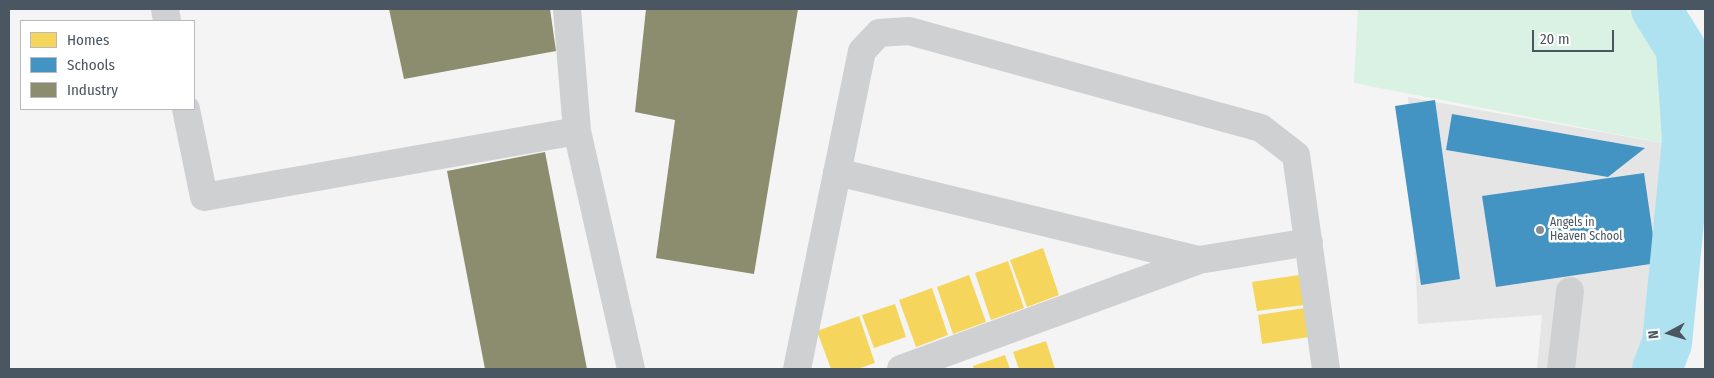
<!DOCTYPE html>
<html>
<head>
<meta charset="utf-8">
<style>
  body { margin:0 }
  #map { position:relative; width:1714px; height:378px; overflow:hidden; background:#f4f4f4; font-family:"Fira Sans Condensed",sans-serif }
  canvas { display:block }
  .frame { position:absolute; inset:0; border:10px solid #4a5661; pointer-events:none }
  .legend { position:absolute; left:20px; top:20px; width:175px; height:90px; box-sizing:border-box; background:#fff; border:1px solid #b7bbc0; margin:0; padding:6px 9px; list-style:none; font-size:15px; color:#4a5661 }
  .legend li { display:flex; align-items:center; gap:10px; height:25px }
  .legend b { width:25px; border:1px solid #b7bbc0 }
  .north { position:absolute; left:1644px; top:308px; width:50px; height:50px; -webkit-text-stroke:4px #fff; paint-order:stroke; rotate:264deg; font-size:14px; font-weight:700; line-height:20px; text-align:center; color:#4a5661 }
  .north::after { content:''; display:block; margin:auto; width:18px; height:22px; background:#4a5661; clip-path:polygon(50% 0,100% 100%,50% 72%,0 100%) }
  .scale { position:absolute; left:1532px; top:30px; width:82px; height:22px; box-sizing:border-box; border:2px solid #4a5661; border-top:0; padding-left:6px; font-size:15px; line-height:18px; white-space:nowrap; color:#4a5661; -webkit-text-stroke:4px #fff; paint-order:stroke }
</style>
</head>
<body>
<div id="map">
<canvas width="1714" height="378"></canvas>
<div class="frame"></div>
<ul class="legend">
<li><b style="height:14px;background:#f6d55c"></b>Homes</li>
<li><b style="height:14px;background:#4393c3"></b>Schools</li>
<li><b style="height:14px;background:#8c8c6e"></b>Industry</li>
</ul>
<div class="north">N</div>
<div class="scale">20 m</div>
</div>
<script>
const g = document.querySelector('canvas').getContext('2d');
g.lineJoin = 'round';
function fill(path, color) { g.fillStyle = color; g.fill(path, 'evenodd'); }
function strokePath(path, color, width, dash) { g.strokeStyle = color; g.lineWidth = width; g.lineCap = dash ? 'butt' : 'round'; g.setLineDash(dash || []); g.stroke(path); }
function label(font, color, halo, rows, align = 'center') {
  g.font = font + ' "Fira Sans Condensed",sans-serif'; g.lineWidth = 5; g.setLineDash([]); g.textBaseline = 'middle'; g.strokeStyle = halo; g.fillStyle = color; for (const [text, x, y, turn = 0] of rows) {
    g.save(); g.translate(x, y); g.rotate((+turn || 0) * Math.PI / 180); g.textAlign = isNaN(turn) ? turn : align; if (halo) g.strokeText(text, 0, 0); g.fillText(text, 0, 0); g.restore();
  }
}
fill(new Path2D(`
  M1408,97L1673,145L1658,336L1646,369H1537L1542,315L1418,324Z`), '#e6e5e6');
fill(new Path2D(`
  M1358,9H1640L1664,43L1673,145L1354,83Z`), '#d9f2e3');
fill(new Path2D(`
  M1043,248L1059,295L1027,307L1010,260Z
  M1008,261L1024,308L991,320L975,273Z
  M969,275L986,322L953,334L937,287Z
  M1299,275L1304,305L1257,311L1252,282Z
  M932,288L948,335L916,347L899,300Z
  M895,304L906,337L874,348L862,315Z
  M1305,308L1309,337L1262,344L1258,315Z
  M859,316L875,363L857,369H831L817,331Z
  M1046,341L1055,369H1019L1013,352Z
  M1005,355L1010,369H974L973,366Z`), '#f6d55c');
fill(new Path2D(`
  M1435,100L1460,279L1421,285L1395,106Z
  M1452,114L1645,148L1608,177L1446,150Z
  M1644,173L1657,263L1496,287L1482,196Z`), '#4393c3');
fill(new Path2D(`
  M389,9H550L556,51L404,79Z
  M646,9H798L754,274L656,258L675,120L635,112Z
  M545,152L587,369H485L447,171Z`), '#8c8c6e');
strokePath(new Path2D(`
  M1656,9L1681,49L1687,140L1667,343L1657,369`), '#aee2f0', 50);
strokePath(new Path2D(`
  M165,9L167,21
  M567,9L577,131L631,369
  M186,109L204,197L577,131
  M837,172L1199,260
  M797,369L862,51L879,33L909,31L1261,128L1296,155L1326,369
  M901,369L1199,260L1309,242
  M1561,369L1570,291`), '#ced0d2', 28);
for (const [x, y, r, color] of [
  [1540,230,5,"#868d94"]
]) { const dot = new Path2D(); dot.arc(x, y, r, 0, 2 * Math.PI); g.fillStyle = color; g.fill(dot); strokePath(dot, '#fff', 2); }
label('12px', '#4a5661', '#fff', [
  ["Angels in",1550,223],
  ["Heaven School",1550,237]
], 'left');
</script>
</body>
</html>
